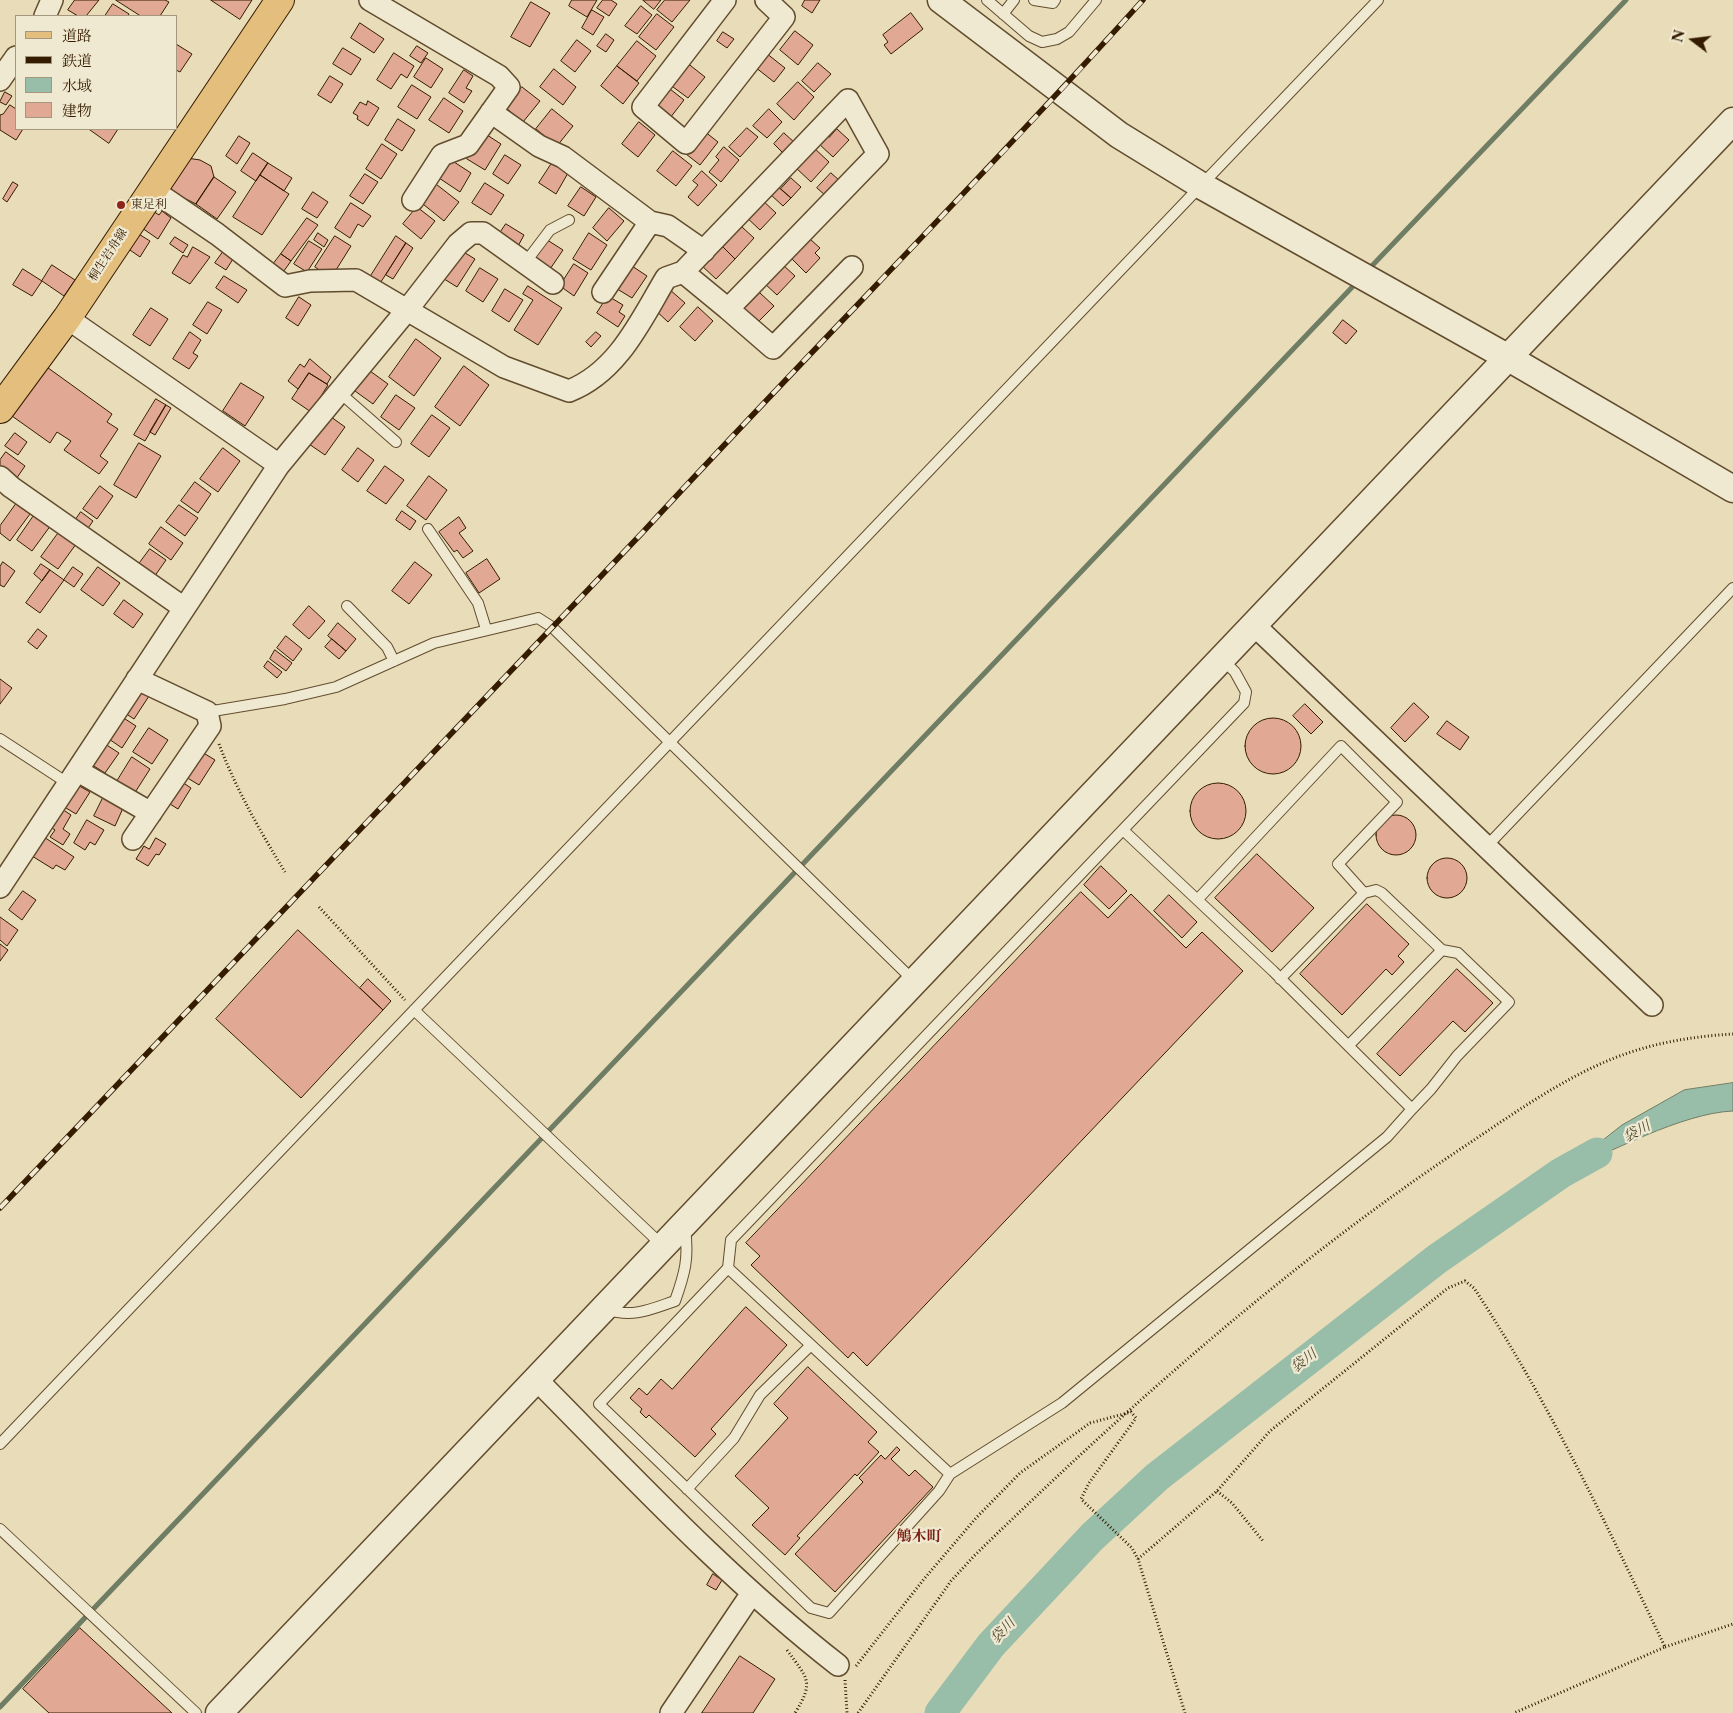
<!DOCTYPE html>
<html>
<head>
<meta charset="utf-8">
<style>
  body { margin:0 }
  #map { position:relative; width:1733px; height:1713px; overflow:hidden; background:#e8ddb8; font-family:"Libre Caslon Text","Noto Serif JP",serif }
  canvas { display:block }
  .legend { position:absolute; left:15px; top:15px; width:162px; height:115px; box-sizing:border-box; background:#f0e9d1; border:1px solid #a5977d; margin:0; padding:6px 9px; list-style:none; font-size:15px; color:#351c00 }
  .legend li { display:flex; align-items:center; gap:10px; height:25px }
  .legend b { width:25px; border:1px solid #a5977d }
  .north { position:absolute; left:1668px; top:15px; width:50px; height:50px; -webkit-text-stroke:4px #f0e9d1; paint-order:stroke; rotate:285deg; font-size:14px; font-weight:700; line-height:20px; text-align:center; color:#351c00 }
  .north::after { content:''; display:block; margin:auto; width:18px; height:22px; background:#351c00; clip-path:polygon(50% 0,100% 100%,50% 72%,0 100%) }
</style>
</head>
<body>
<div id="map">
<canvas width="1733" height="1713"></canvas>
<ul class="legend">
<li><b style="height:6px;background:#e4be7c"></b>道路</li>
<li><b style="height:6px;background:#351c00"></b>鉄道</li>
<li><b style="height:14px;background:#98bda9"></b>水域</li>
<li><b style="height:14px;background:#e1a994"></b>建物</li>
</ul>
<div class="north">N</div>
</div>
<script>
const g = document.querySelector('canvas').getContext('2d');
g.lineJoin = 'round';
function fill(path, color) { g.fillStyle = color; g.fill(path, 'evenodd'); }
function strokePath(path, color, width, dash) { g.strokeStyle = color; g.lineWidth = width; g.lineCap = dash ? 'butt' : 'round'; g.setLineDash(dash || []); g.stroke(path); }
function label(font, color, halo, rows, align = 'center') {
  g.font = font + ' "Libre Caslon Text","Noto Serif JP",serif'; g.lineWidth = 4.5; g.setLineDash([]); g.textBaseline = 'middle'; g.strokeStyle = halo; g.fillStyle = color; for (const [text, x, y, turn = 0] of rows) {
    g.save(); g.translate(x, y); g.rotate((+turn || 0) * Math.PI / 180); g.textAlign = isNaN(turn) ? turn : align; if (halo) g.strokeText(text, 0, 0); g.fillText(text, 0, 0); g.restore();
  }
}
const water = new Path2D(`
  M1733,1083V1111C1682,1113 1609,1153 1561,1173L1622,1125L1684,1090Z`);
fill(water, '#98bda9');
strokePath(water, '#707d65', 1);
strokePath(new Path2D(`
  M1367,271L1626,0
  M0,1707L1358,281`), '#707d65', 5);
strokePath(new Path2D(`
  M940,1713L991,1645L1092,1537L1157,1477L1437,1259L1561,1173L1597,1153`), '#98bda9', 31);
const building = new Path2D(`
  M75,0H99L86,16H78L68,10Z
  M116,0H165L169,2L160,16H141Z
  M211,0H252L240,19Z
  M572,0H597L587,17L569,6Z
  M603,0H611L617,4L609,16L597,8Z
  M643,0H661L654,9Z
  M665,0H690L672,22L657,10Z
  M805,0H820L812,13L802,6Z
  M531,2L550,13L530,47L511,37Z
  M113,4L129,14L128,16H105Z
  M641,6L652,15L637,34L625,26Z
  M592,10L604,17L593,35L582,28Z
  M911,13L923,29L891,54L884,45L888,42L883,35Z
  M657,14L674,27L656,50L639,37Z
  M360,23L384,39L374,53L351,38Z
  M795,31L813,45L798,65L780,50Z
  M723,32L734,39L727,48L717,41Z
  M606,34L614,40L606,52L597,46Z
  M577,40L591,51L575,72L561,61Z
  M637,41L656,56L637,81L617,66Z
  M176,44L192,54L180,72L176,70Z
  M417,46L428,53L421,63L410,56Z
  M343,48L361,59L351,75L333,64Z
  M394,53L414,66L407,78L401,74L391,89L377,80Z
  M766,53L785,68L774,82L755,67Z
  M426,58L443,69L431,88L414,77Z
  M686,62L705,77L688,98L669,84Z
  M818,63L831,74L814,92L802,81Z
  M617,66L639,83L623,104L601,86Z
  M554,69L576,87L563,105L540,87Z
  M464,70L473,76L466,88L472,91L464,103L449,93Z
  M330,76L343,84L331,103L318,95Z
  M798,82L814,97L794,120L777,104Z
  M412,85L431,97L417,119L398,107Z
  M522,87L540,101L523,122L506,108Z
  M670,89L684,100L670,118L656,107Z
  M5,92L12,96L6,105L0,102Z
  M444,98L463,111L449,133L429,120Z
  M368,101L379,108L368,126L357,119L358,116L353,113L360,102L366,105Z
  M10,105L16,109V129H23L16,140L0,130V115L3,114Z
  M552,109L573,126L557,146L536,129Z
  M769,109L782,122L767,138L753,126Z
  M398,119L415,130L402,151L385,140Z
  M639,122L655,135L638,157L622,144Z
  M747,128L758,137L740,157L729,147Z
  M89,129H118L109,143Z
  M837,129L849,140L833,157L818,143L826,133L829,137Z
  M704,131L718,142L700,165L686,154Z
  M484,133L501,144L485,170L467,159Z
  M784,133L795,143L784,154L774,144Z
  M239,136L250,143L237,164L226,156Z
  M382,144L397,154L381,179L366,169Z
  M724,147L739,160L721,182L709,172L719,160L716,157Z
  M813,147L829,162L811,182L795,167Z
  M673,151L692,166L676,186L657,171Z
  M253,153L268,163L256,181L241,171Z
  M505,155L521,165L508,184L493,174Z
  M187,158L200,160L211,166L214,177L196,204L162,187Z
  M451,160L471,173L460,192L439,178Z
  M268,163L292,178L284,191L260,175Z
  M552,163L568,173L556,194L539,183Z
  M702,171L717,185L698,206L688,197L698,185L693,181Z
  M831,173L840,181L826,196L817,188Z
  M365,174L378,182L363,204L350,196Z
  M260,175L289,194L262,235L233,217Z
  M214,177L236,192L217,219L196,204Z
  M791,178L801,187L791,198L781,189Z
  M432,181L459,202L444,221L418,200Z
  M13,182L18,185L7,202L3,199Z
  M485,183L504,195L491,215L472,203Z
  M777,186L791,198L783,206L770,194Z
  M581,187L596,197L584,216L568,206Z
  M313,192L328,202L317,218L302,209Z
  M760,198L776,213L760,230L744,215Z
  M351,203L371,216L363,227L358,224L350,238L335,228Z
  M417,207L435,221L421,239L403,224Z
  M609,208L624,221L607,241L593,228Z
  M153,211L159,215L162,211L171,218L158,239L142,228Z
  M307,218L318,225L291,261L281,254Z
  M506,224L524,235L517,248L498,236Z
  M742,227L754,238L735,259L723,247Z
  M137,233L150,241L140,257L127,248Z
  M318,233L328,240L324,247L314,240Z
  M589,233L607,245L591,270L573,259Z
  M335,236L351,246L331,278L315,267Z
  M396,236L406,243L377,288L367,282Z
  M175,237L188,245L183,253L170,244Z
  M544,238L563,250L548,272L530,260Z
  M810,239L820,248L815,253L820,258L806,273L791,258Z
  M309,241L322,249L307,272L294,264Z
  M406,243L413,248L393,279L386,275Z
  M720,244L735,259L716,279L701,265Z
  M193,247L210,257L190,284L172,273L183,255L187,257Z
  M462,251L475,259L457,287L441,277Z
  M223,252L233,259L226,270L215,263Z
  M281,254L291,261L281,275L271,267Z
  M574,264L588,273L574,296L560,286Z
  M629,264L647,276L632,298L614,287Z
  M782,264L795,276L777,295L764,283Z
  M52,265L75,280L64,296L42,281Z
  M480,268L498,279L483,302L466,291Z
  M23,269L42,281L32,296L13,285Z
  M224,276L247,290L238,303L216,288Z
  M528,286L562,308L538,345L514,330L533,300L523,294Z
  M505,289L523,300L509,322L492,311Z
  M669,289L685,303L668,322L653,308Z
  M760,293L774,306L757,323L743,310Z
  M608,296L623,305L619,312L625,316L618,327L597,313Z
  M299,297L311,305L298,326L286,318Z
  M208,302L222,310L207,334L193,325Z
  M698,307L713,321L695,341L680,327Z
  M151,308L168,319L150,346L133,335Z
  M1343,320L1357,331L1346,344L1333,333Z
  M190,332L201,340L193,353L198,356L189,369L173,359Z
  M596,332L601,336L591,347L586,342Z
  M416,339L441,358L414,396L389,377Z
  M310,359L331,377L327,384L309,373L298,389L288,381L300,364L304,367Z
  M44,365L112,414L107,422L118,429L100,456L108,462L99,474L64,450L71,441L57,432L50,443L12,416Z
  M464,366L489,385L460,426L435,407Z
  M370,371L388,384L373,404L355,391Z
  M309,373L328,385L311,412L292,399Z
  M241,383L264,397L245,426L223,411Z
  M396,395L415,408L399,430L381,417Z
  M156,399L166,405L145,441L134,435Z
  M166,405L171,408L155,435L150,432Z
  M327,414L345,427L325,455L306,442Z
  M432,415L450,428L429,457L411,444Z
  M15,433L27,442L18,455L5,446Z
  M139,443L161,456L136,498L114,485Z
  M223,448L240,461L218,492L200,479Z
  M358,448L374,460L358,482L342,470Z
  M6,452L25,466L14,482L0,472V460Z
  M385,466L404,480L386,504L367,491Z
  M429,476L447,490L426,520L407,506Z
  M195,482L211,494L198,513L181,501Z
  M100,486L113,496L97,519L83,509Z
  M16,504L30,514L10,541L0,533V526Z
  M179,505L198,518L185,536L166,522Z
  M402,511L416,521L410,530L396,520Z
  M81,512L93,521L84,534L72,525Z
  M35,514L51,525L32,551L17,540Z
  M459,517L466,528L459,533L473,551L463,558L457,550L454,552L439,532Z
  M161,527L183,543L171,560L149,544Z
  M62,528L79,540L58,569L41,557Z
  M150,549L166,560L152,580L136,568Z
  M487,559L500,579L479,593L466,573Z
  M3,562L15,571L4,587L0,585V567Z
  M415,562L432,575L409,604L392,591Z
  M41,564L50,570L42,581L34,574Z
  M73,567L83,574L74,587L64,580Z
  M98,567L120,583L103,606L81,590Z
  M50,570L64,580L40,613L26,603Z
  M124,600L143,614L133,628L114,614Z
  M309,606L325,621L309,639L293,625Z
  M338,623L356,639L346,651L328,636Z
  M38,629L47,636L37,649L28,642Z
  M286,636L302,649L293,661L277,648Z
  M332,639L346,651L339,659L325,647Z
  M275,650L292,663L286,671L270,659Z
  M268,661L282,672L277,678L264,667Z
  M0,679L12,688L0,704Z
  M137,688L149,696L134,719L122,711Z
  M1414,703L1429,717L1405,742L1391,728Z
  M1305,704L1323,722L1311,734L1293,716Z
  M119,715L136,726L122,748L106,737Z
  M1245 746a28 28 0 1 1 56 0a28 28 0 1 1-56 0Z
  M1447,721L1469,737L1460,750L1437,734Z
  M149,728L168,740L152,764L133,752Z
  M102,742L119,753L105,773L89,763Z
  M197,749L215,760L199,785L181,774Z
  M132,757L150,769L134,794L116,783Z
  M176,778L191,788L178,809L162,799Z
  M74,783L90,792L76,814L61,805Z
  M1190 811a28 28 0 1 1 56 0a28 28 0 1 1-56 0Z
  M104,796L124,806L115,826L94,816Z
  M59,807L71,815L63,829L70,834L63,845L50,837L55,830L47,825Z
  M1376 835a20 20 0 1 1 40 0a20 20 0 1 1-40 0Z
  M87,820L104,830L95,845L90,842L85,850L74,843Z
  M44,837L74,857L65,870L56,865L53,869L32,856Z
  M156,838L166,844L159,855L156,854L148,866L136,859L144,846L149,849Z
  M1257,854L1314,908L1272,952L1215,898Z
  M1427 878a20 20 0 1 1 40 0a20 20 0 1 1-40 0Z
  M1101,866L1127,891L1109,909L1084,885Z
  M23,891L36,900L22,920L9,910Z
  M1081,892L1108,918L1131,894L1186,948L1202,932L1243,971L867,1366L853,1352L848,1358L751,1265L760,1256L746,1243Z
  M1169,895L1197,922L1182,938L1154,911Z
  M1367,904L1409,944L1398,956L1404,962L1392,975L1386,969L1342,1015L1300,974Z
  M0,917L18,930L7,946L0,940Z
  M298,930L383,1010L301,1098L216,1019Z
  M0,944L8,950L0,961Z
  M1457,969L1493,1003L1465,1032L1453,1021L1400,1076L1377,1054Z
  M368,979L391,1001L383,1010L360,988Z
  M746,1307L787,1345L711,1429L716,1434L695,1457L649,1415L646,1418L640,1412L642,1409L630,1398L639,1388L647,1395L661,1379L672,1389Z
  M808,1367L877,1432L868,1442L879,1452L857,1476L855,1474L797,1536L800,1538L785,1555L752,1525L769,1508L735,1476L788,1418L774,1404Z
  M897,1447L900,1450L891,1459L909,1476L915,1470L933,1487L835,1592L795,1554L863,1482L859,1478L881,1455L885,1459Z
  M713,1574L722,1580L716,1590L707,1585Z
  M80,1628L172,1713H49L23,1689Z
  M740,1656L775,1679L753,1713H702Z`);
fill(building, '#e1a994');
strokePath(building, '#351c00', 1);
const service = new Path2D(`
  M987,0L1029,36L1042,42L1057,39L1069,32L1096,0
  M1034,0L1053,3L1055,0
  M1003,14L1014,0
  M525,263L550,230L569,220
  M339,392L396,442
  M428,529L478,603L486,629
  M347,606L387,647L394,661
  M207,712L285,699L336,687L434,643L538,618L552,627L914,981
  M0,739L69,784
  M1123,830L1273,971L1412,1109L1431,1089L1457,1056L1509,1002L1458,953L1442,950
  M1486,847L1733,588
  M1198,899L1341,746L1397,802L1338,864L1364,893L1376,890L1382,893L1442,950L1349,1045
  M1280,979L1364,893
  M414,1010L663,1246
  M728,1268L731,1240L1244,703L1246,692L1235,672L1222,659
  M675,1301C685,1273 689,1258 685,1229
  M605,1310C635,1317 646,1311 675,1301
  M0,1444L1378,0
  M950,1474L728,1268L599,1404L811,1608L829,1613L939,1491L950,1474L1062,1403L1387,1137L1412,1109
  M687,1489L734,1438L760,1395L811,1345
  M0,1529L196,1713`);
const minor = new Path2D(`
  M370,0L499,76L509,87L468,145L442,155L413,200
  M725,0L643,107L686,143L784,17L766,0
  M45,16L52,0
  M0,80L16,57
  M491,112L539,146L563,157L650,222L668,226L704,251
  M151,189L217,234L285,286L310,281L356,280L504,367L569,391C618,372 641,320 666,278L683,272L848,100L878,154L728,309L683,272
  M603,292L650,222
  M728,309L773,348L852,267
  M67,318L279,465
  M0,477L11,487L184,608
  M1253,624L1652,1005
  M78,771L151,813
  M133,839L210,726L207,712L137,679
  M0,887L279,465L407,310L458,244L471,233H483L553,283
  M537,1380C634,1478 729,1580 838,1665
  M671,1713L752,1593`);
const tertiary = new Path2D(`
  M941,0L1119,135L1202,186L1507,357L1733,489
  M219,1713L1733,121`);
const primary = new Path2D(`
  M0,409L67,318L280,0`);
strokePath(service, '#624c2e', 12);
strokePath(minor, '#624c2e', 24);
strokePath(tertiary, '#624c2e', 29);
strokePath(primary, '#351c00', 30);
strokePath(new Path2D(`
  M219,744C236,789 260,831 285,872
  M319,907L405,1000
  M1217,1491L1232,1503L1263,1541
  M1138,1559L1217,1491L1270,1431L1448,1288L1465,1281L1474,1288C1549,1402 1606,1524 1665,1647L1514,1713
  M1665,1647L1733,1624
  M787,1650C807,1678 815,1681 795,1713
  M856,1666L924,1579L976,1518L1020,1473L1090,1423L1131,1412L1136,1418L1089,1483L1081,1499L1132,1548L1138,1559L1185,1713
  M845,1680L847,1713
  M858,1713L951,1581L974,1556C1127,1407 1290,1262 1468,1144C1519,1110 1573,1071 1631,1052C1664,1041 1699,1036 1733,1034`), '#351c00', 3, [1, 2.5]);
strokePath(service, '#f0e9d1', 10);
strokePath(minor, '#f0e9d1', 21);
strokePath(tertiary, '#f0e9d1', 26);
strokePath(primary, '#e4be7c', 28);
const rail = new Path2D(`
  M0,1208L643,532C808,353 980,181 1143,0`);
strokePath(rail, '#351c00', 5.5);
strokePath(rail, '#f0e9d1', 4, [11]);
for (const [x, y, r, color] of [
  [121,205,5,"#8f2418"]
]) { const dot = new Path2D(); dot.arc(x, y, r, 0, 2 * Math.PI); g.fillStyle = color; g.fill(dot); strokePath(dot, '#f0e9d1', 2); }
label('12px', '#351c00', '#f0e9d1', [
  ["東足利",131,205]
], 'left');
label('12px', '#351c00', '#f0e9d1', [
  ["桐生岩舟線",108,255,-57]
]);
label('italic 14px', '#534c33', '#f0e9d1', [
  ["袋川",1637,1132,-29],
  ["袋川",1304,1361,-38],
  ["袋川",1003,1631,-47]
]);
label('bold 15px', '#7a1f14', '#f0e9d1', [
  ["鵤木町",919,1537]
]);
</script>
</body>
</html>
